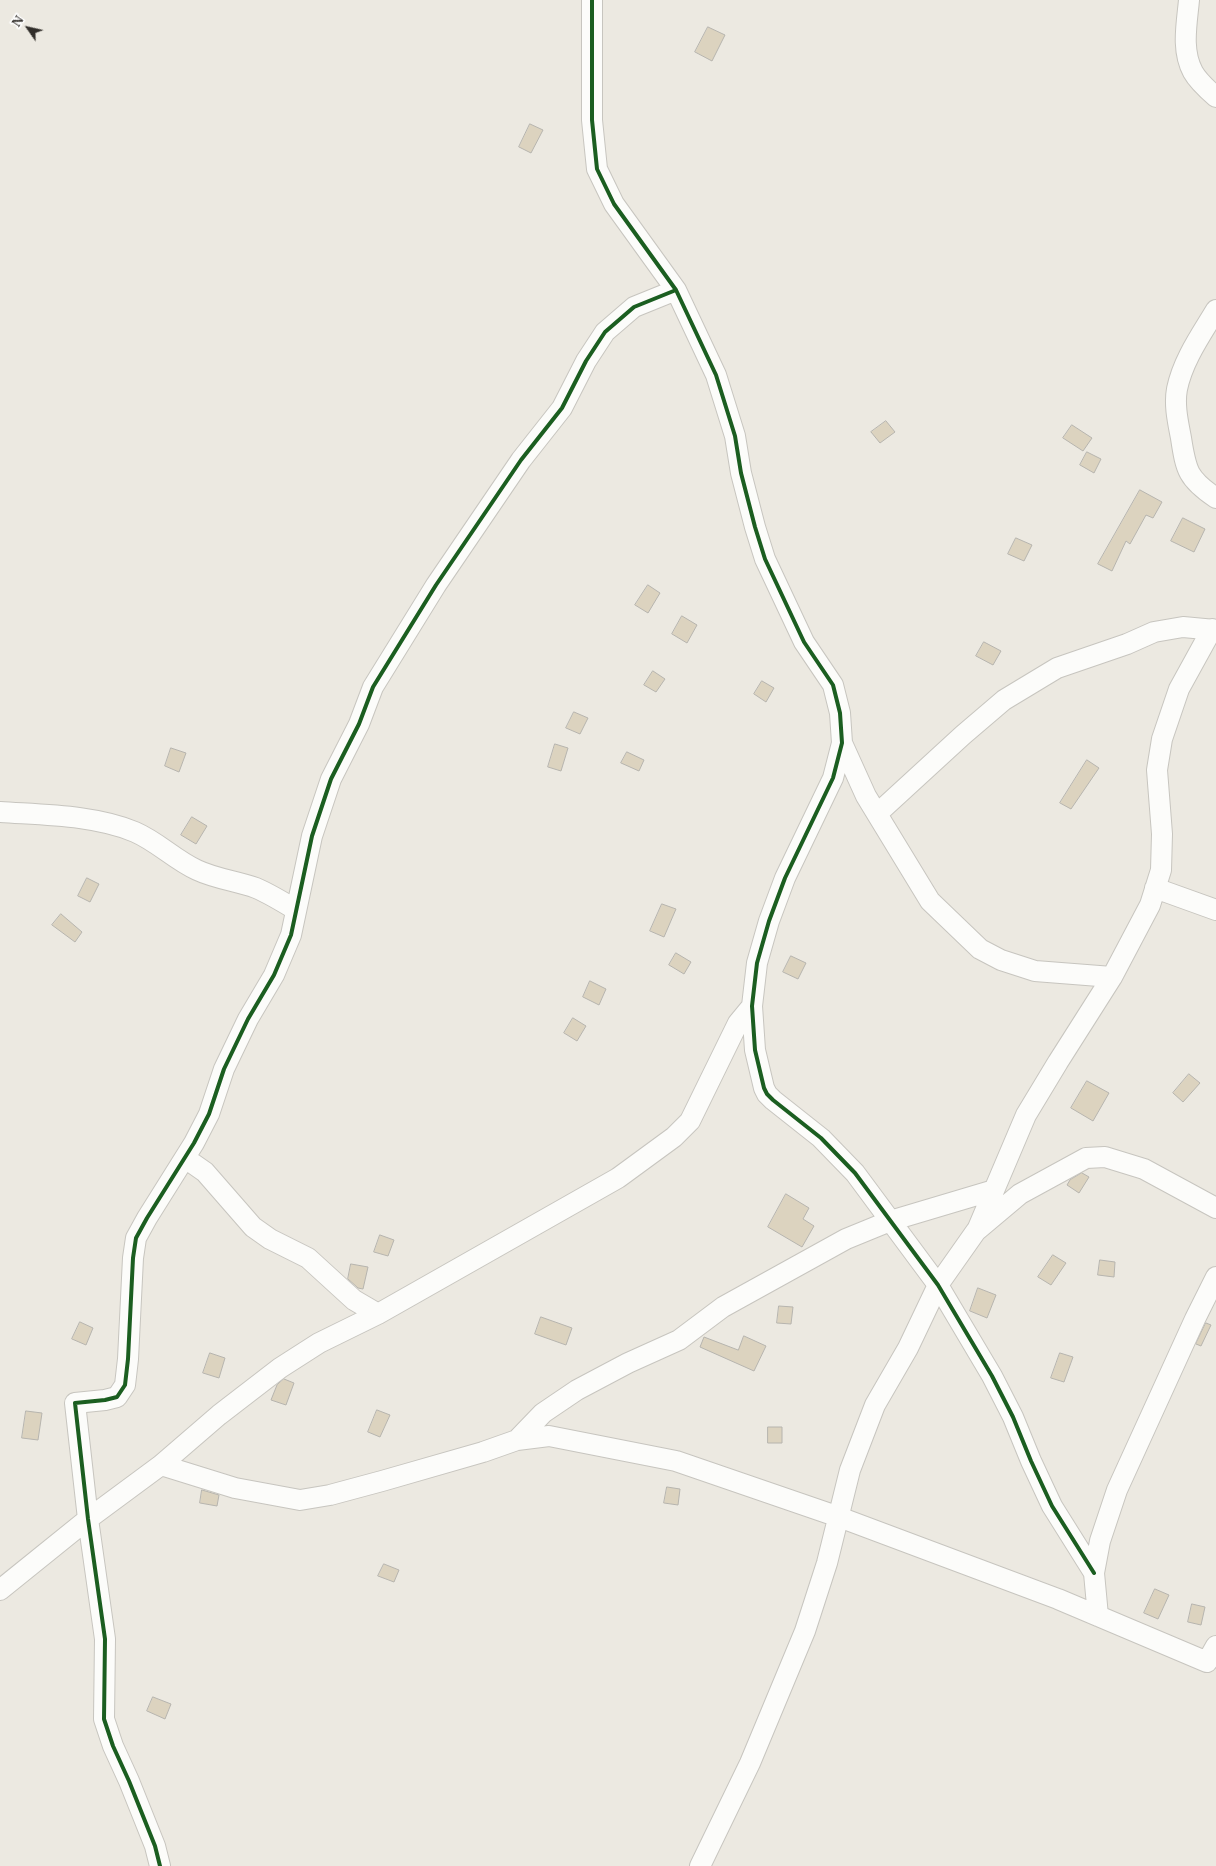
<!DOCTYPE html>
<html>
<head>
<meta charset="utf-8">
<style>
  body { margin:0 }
  #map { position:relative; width:1216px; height:1866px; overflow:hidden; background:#ece9e1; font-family:"Libre Baskerville",serif }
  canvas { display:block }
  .north { position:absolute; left:8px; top:8px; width:40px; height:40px; -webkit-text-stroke:3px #fff; paint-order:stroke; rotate:304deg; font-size:11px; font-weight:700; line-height:16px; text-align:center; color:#312e2a }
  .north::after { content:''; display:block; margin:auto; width:14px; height:18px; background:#312e2a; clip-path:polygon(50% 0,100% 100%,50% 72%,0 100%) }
</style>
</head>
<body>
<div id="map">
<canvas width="1216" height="1866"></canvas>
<div class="north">N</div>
</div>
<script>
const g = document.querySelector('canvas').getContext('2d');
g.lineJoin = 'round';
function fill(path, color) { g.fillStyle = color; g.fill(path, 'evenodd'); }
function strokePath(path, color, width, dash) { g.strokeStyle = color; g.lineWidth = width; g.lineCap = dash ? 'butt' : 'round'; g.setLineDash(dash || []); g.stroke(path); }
const building = new Path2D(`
  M708,27L725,35L712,61L695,52Z
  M530,124L543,130L531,153L519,147Z
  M886,421L895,432L880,443L871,432Z
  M1072,425L1092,438L1083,451L1063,438Z
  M1087,452L1101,459L1094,473L1080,465Z
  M1140,490L1162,502L1153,518L1146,515L1130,544L1126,541L1112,571L1098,564Z
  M1183,518L1205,529L1194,552L1171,541Z
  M1016,538L1032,545L1024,561L1008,554Z
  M648,585L660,593L648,613L635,605Z
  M682,616L697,625L687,643L672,634Z
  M984,642L1001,651L993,665L976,656Z
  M653,671L665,679L656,692L644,685Z
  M762,681L774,688L766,702L754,694Z
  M574,712L588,718L580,734L566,728Z
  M555,744L568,748L561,771L548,767Z
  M171,748L186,753L179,772L165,766Z
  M627,752L644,760L639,771L621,763Z
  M1087,760L1099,768L1071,809L1060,803Z
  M192,817L207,826L196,844L181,835Z
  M87,878L99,884L90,902L78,896Z
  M662,904L676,909L664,937L650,931Z
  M61,914L82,932L75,942L52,925Z
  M676,953L691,962L684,974L669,965Z
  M791,956L806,963L798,979L783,972Z
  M590,981L606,989L599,1005L583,997Z
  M573,1018L586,1026L577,1041L564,1033Z
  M1189,1074L1200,1083L1183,1102L1173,1093Z
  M1087,1081L1109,1093L1093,1121L1071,1108Z
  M1082,1173L1089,1177L1079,1193L1067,1185L1070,1180Z
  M786,1194L809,1208L803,1219L814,1226L802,1247L768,1227Z
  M380,1235L394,1240L388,1256L374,1252Z
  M1053,1255L1066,1263L1051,1285L1038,1277Z
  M1100,1260L1115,1262L1114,1277L1098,1275Z
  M351,1264L368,1267L363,1289L358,1288L348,1279Z
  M978,1288L996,1295L987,1318L970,1311Z
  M779,1306L793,1307L791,1324L777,1323Z
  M541,1317L572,1328L566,1345L535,1334Z
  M80,1322L93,1328L86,1345L72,1339Z
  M1206,1323L1211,1325L1201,1346L1196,1344Z
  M744,1336L766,1346L754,1371L700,1347L704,1337L738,1350Z
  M210,1353L225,1358L219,1378L203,1373Z
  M1060,1353L1073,1357L1064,1382L1051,1378Z
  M284,1379L294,1383L286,1405L271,1400L277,1385Z
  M377,1410L390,1415L380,1437L368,1432Z
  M26,1411L42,1413L38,1440L22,1438Z
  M768,1427H782V1443H768Z
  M667,1487L680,1489L678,1505L664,1503Z
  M202,1490L219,1495L217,1506L200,1503Z
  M384,1564L399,1570L394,1582L378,1576Z
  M1155,1589L1169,1595L1158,1619L1144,1613Z
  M1192,1604L1205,1607L1201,1625L1188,1622Z
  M153,1697L171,1704L165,1719L147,1711Z`);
fill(building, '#dcd3bf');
strokePath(building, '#b6b4ae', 1);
const minor = new Path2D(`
  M592,0V120L597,169L614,204L676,290L716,375L735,436L741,473L755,527L765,559L804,642L833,685L840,713L842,743L833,778L785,878L769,921L757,963L752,1006L755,1050L764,1088L767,1094L773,1100L821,1138L855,1173L938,1285L992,1376L1013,1417L1031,1461L1052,1506L1094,1573
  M1189,0C1187,23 1181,50 1193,72C1198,81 1208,90 1216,97
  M1216,310C1201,335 1183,360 1177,389C1174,405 1178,422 1181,438C1186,471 1188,479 1216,498
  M842,743L866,796L930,901L980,949L1001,960L1035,971L1112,977
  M0,812C43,815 95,815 135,832C158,842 175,860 197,870C216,879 237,881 256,888C270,894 283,902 296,910
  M878,813L963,735L1004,700L1057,668L1127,644L1154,632L1183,627L1216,630
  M1155,888L1216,910
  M185,1158L205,1172L253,1227L270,1239L308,1258L354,1300L378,1314
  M978,1228L1026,1115L1058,1062L1112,977L1150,905L1161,870L1162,834L1157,770L1162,739L1179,689L1212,629
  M517,1440L543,1413L577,1390L628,1363L679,1340L723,1307L846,1239L890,1221L994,1190
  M161,1465L235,1488L300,1500L330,1495L382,1481L483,1452L517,1440L549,1436L676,1461L839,1517L1058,1599L1207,1662L1216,1646
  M0,1590L88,1519L161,1465L219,1415L280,1368L319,1343L378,1314L618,1178L674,1137L690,1121L738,1023L752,1006
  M1098,1616L1094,1573L1100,1541L1117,1490L1195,1319L1216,1277
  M160,1866L155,1846L129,1781L113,1746L104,1719L105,1639L88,1519L75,1403L105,1400L117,1397L125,1385L128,1359L133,1258L136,1238L147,1218L194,1143L209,1114L224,1069L248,1019L274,975L291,935L312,836L331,779L359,724L373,687L436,585L521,460L562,408L586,361L605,332L634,307L676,290
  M700,1866L750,1763L805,1631L827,1563L850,1470L875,1405L908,1348L938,1285L976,1231L1020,1194L1086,1158L1105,1157L1144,1169L1216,1208`);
strokePath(minor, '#c7c5bf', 22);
strokePath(minor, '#fcfcfa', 20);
strokePath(new Path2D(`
  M592,0V120L597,169L614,204L676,290L716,375L735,436L741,473L755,527L765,559L804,642L833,685L840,713L842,743L833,778L785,878L769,921L757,963L752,1006L755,1050L764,1088L767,1094L773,1100L821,1138L855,1173L938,1285L992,1376L1013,1417L1031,1461L1052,1506L1094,1573
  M160,1866L155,1846L129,1781L113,1746L104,1719L105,1639L88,1519L75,1403L105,1400L117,1397L125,1385L128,1359L133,1258L136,1238L147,1218L194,1143L209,1114L224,1069L248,1019L274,975L291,935L312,836L331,779L359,724L373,687L436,585L521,460L562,408L586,361L605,332L634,307L676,290`), '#1b5e20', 4);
</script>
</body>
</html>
